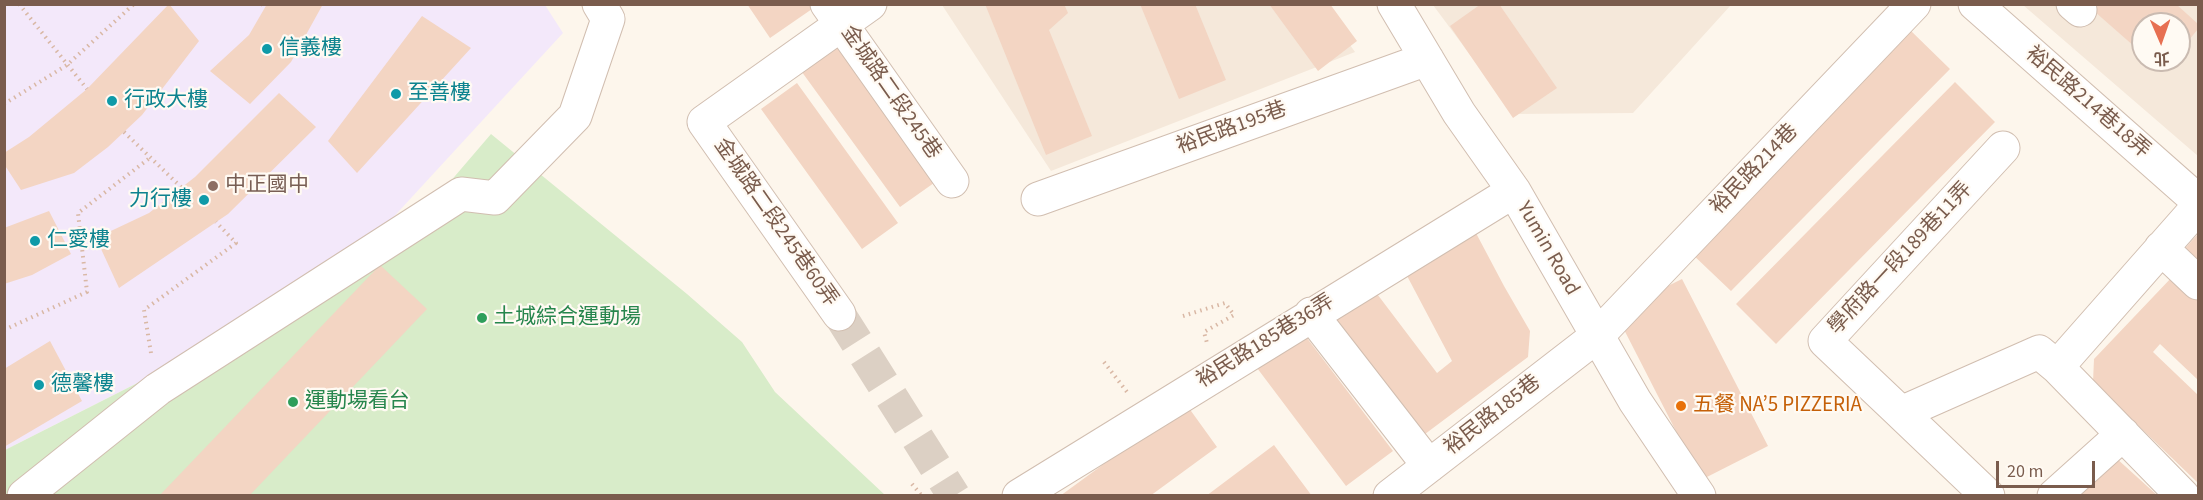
<!DOCTYPE html>
<html>
<head>
<meta charset="utf-8">
<style>
  body { margin:0 }
  #map { position:relative; width:2203px; height:500px; overflow:hidden; background:#fdf6ec; font-family:"Source Sans 3","Noto Sans TC",sans-serif }
  canvas { display:block }
  .frame { position:absolute; inset:0; border:6px solid #7a5c4d; pointer-events:none }
  .north { position:absolute; left:2131px; top:12px; width:60px; height:60px; box-sizing:border-box; background:#fffaf3; border:2px solid #cabbb1; border-radius:50%; rotate:178deg; font-size:16px; font-weight:700; line-height:24px; text-align:center; color:#7a5c4d }
  .north::after { content:''; display:block; margin:auto; width:21px; height:27px; background:#e76f51; clip-path:polygon(50% 0,100% 100%,50% 72%,0 100%) }
  .scale { position:absolute; left:1996px; top:461px; width:99px; height:27px; box-sizing:border-box; border:3px solid #7a5c4d; border-top:0; padding-left:8px; font-size:18px; line-height:21px; white-space:nowrap; color:#7a5c4d; -webkit-text-stroke:4px #fffaf3; paint-order:stroke }
</style>
</head>
<body>
<div id="map">
<canvas width="2203" height="500"></canvas>
<div class="frame"></div>
<div class="north">北</div>
<div class="scale">20 m</div>
</div>
<script>
const g = document.querySelector('canvas').getContext('2d');
g.lineJoin = 'round';
function fill(path, color) { g.fillStyle = color; g.fill(path, 'evenodd'); }
function strokePath(path, color, width, dash) { g.strokeStyle = color; g.lineWidth = width; g.lineCap = dash ? 'butt' : 'round'; g.setLineDash(dash || []); g.stroke(path); }
function label(font, color, halo, rows, align = 'center') {
  g.font = font + ' "Source Sans 3","Noto Sans TC",sans-serif'; g.lineWidth = 4.5; g.setLineDash([]); g.textBaseline = 'middle'; g.strokeStyle = halo; g.fillStyle = color; for (const [text, x, y, turn = 0] of rows) {
    g.save(); g.translate(x, y); g.rotate((+turn || 0) * Math.PI / 180); g.textAlign = isNaN(turn) ? turn : align; if (halo) g.strokeText(text, 0, 0); g.fillText(text, 0, 0); g.restore();
  }
}
fill(new Path2D(`
  M942,5H1322L1355,52L1051,171Z
  M1433,5H1731L1633,113L1514,114Z
  M2023,5H2198V156ZM2143,24H2179V60H2143Z`), '#f5e8da');
fill(new Path2D(`
  M5,5H545L563,33L365,248L175,364L5,450Z`), '#f3e8fa');
fill(new Path2D(`
  M491,134L687,294L742,342L775,392L885,495L5,496V450L175,364L425,211Z`), '#d8ecc9');
fill(new Path2D(`
  M169,4L199,41L142,115L108,147L74,173L21,190L4,164V153L29,137L87,89Z
  M267,4H323L291,62L250,104L210,71L249,35Z
  M747,4H809L812,9L770,38Z
  M985,4H1064L1068,13L1049,30L1092,136L1046,155Z
  M1140,4H1195L1226,80L1179,99Z
  M1269,4H1330L1357,41L1318,71Z
  M1481,4H1499L1557,88L1513,118L1450,26Z
  M2086,4H2176L2198,24V29L2179,52V24H2143V54Z
  M422,16L471,48L357,173L328,141Z
  M1909,29L1950,69L1731,291L1690,252Z
  M841,38L941,178L900,207L799,68Z
  M2150,60H2172L2163,71Z
  M1955,82L1995,122L1776,344L1736,304Z
  M797,83L898,223L862,249L761,109Z
  M279,93L316,127L228,214L119,288L96,238L149,213L195,177Z
  M49,211L71,254L32,275L4,284V228Z
  M1468,218L1504,286L1530,331L1528,357L1417,440L1321,312L1365,278L1437,373L1452,361L1396,255Z
  M2198,234V275L2178,256Z
  M380,265L427,309L249,496H159Z
  M2173,276L2198,301V380L2160,344L2153,352L2198,395V483L2093,382L2094,359Z
  M1682,279L1768,446L1701,480L1615,312Z
  M1294,321L1393,451L1346,486L1248,356Z
  M50,341L82,401L4,447V369Z
  M1186,404L1217,447L1150,496H1060Z
  M1274,445L1312,496H1206Z
  M2115,457L2158,496H2080Z`), '#f3d5c3');
strokePath(new Path2D(`
  M839,314L954,496`), '#dcd0c4', 33, [33, 16]);
const minor = new Path2D(`
  M827,4L952,181
  M1394,4L1459,113L1514,191L1635,401L1699,496
  M1975,4L2198,201
  M2073,4L2080,10
  M2003,148L1825,341L1901,413L2039,352L2057,367L2183,496
  M1038,199L1427,59
  M2161,248L2198,283
  M839,314L704,122L870,4
  M1311,314L1429,466
  M2057,367L2198,207
  M1901,413L1988,496
  M24,496L158,389L461,194L495,198L575,116L608,19L599,4
  M1019,496L1514,191
  M1390,496L1597,336L1914,4
  M2054,496L2123,434`);
strokePath(minor, '#d1beb0', 35);
strokePath(new Path2D(`
  M19,4L87,89
  M262,4L265,7
  M4,104L67,65L134,4
  M124,132L182,188
  M1183,316L1225,303L1234,315L1204,332L1207,343
  M4,330L87,292L78,213L151,157
  M151,353L144,310L236,243L216,222
  M1104,362L1127,392
  M912,484L922,496`), '#d9b8a5', 4, [1.5, 4.5]);
strokePath(minor, '#fff', 33);
for (const [x, y, r, color] of [
  [267,49,6,"#0f9aa8"],
  [396,94,6,"#0f9aa8"],
  [112,101,6,"#0f9aa8"],
  [213,186,6,"#8d6e63"],
  [204,200,6,"#0f9aa8"],
  [35,241,6,"#0f9aa8"],
  [482,318,6,"#2e9e5b"],
  [39,385,6,"#0f9aa8"],
  [293,402,6,"#2e9e5b"],
  [1681,406,6,"#e8710a"]
]) { const dot = new Path2D(); dot.arc(x, y, r, 0, 2 * Math.PI); g.fillStyle = color; g.fill(dot); strokePath(dot, '#fffaf3', 2); }
label('21px', '#0d838f', '#fffaf3', [
  ["信義樓",279,49],
  ["至善樓",408,94],
  ["行政大樓",124,101],
  ["力行樓",192,200,"right"],
  ["仁愛樓",47,241],
  ["德馨樓",51,385]
], 'left');
label('21px', '#7a5c4d', '#fffaf3', [
  ["金城路二段245巷",890,93,55],
  ["裕民路214巷18弄",2087,103,41],
  ["裕民路195巷",1232,129,-20],
  ["裕民路214巷",1755,170,-46],
  ["金城路二段245巷60弄",775,223,55],
  ["Yumin Road",1547,249,60],
  ["學府路一段189巷11弄",1901,259,-47],
  ["裕民路185巷36弄",1266,342,-32],
  ["裕民路185巷",1493,416,-38]
]);
label('21px', '#785e54', '#fffaf3', [
  ["中正國中",225,186]
], 'left');
label('21px', '#27864d', '#fffaf3', [
  ["土城綜合運動場",494,318],
  ["運動場看台",305,402]
], 'left');
label('21px', '#c56008', '#fffaf3', [
  ["五餐 NA’5 PIZZERIA",1693,406]
], 'left');
</script>
</body>
</html>
